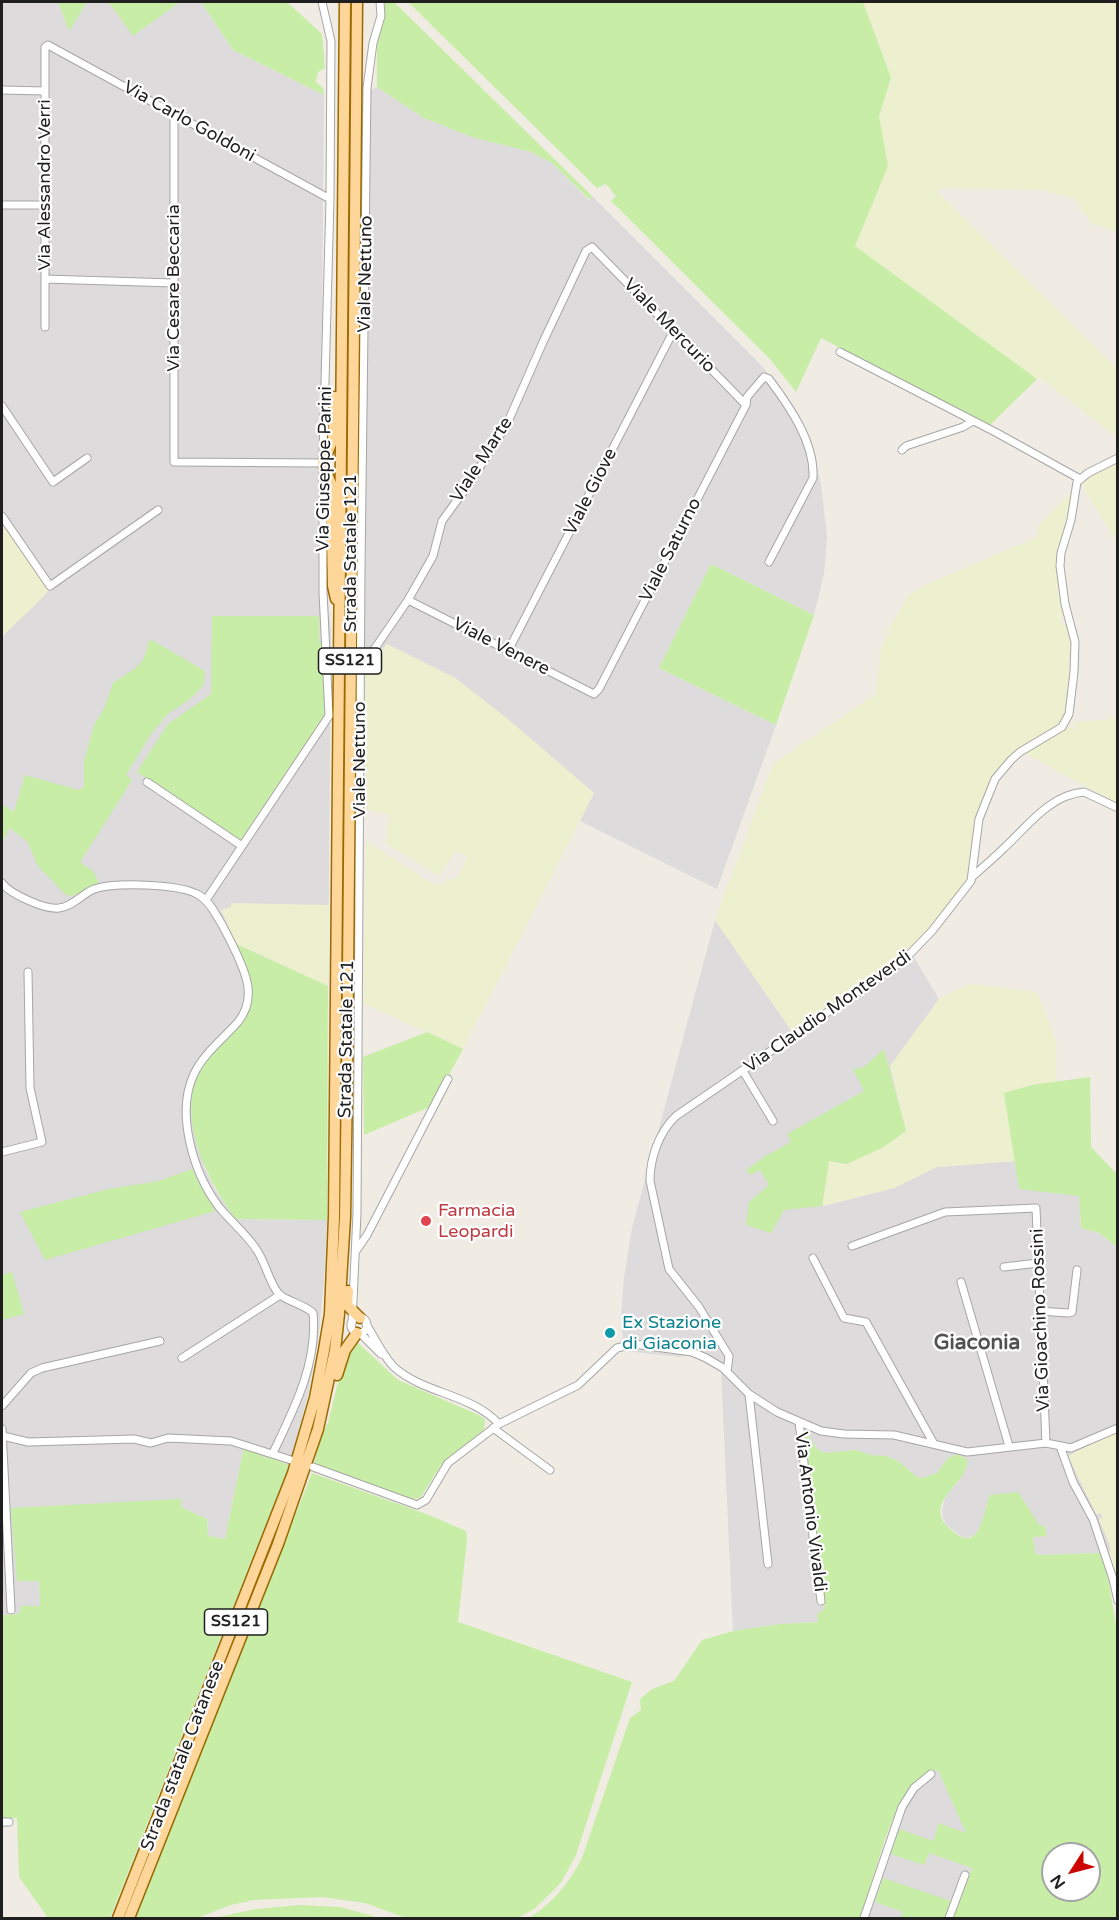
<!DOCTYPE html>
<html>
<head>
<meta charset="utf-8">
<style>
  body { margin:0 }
  #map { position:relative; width:1119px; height:1920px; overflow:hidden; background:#f0ece4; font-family:"Varela Round",sans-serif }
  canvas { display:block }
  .frame { position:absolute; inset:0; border:3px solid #1f1f1f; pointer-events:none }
  .north { position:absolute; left:1041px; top:1842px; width:60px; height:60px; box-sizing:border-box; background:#fff; border:2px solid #a5a5a5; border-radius:50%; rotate:234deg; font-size:16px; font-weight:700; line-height:24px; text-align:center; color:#1f1f1f }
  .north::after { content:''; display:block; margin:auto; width:21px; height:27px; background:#cd0500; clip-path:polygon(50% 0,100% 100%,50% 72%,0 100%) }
</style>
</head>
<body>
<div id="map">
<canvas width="1119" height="1920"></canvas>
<div class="frame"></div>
<div class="north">N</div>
</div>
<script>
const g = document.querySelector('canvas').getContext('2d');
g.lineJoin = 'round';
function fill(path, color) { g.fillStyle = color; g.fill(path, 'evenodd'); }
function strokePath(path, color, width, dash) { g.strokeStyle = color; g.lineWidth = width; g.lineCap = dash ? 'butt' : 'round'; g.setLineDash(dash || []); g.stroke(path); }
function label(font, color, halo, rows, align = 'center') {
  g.font = font + ' "Varela Round",sans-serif'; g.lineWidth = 4.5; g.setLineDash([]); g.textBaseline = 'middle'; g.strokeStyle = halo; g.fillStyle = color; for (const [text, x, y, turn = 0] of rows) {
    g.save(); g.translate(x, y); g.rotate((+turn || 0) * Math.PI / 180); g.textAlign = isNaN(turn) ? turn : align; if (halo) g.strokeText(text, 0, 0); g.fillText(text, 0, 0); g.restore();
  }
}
fill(new Path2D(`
  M2,2H58L69,30L87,2H104L111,5L134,35L180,2H201L233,50L324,95L321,416L327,492V587L331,631L328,986L236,945L251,978L253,994L250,1008L244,1021L218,1046L204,1166L215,1189L236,1219L327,1220L324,1280L318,1342L308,1396L289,1465L267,1456L264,1458L244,1447L225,1539L208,1536L207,1519L181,1507V1499L17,1581L39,1580L40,1607L22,1606L20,1614L2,1615Z
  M377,87L424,118L472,137L531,152L552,163L589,200L592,196L762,366L775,383L812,450L821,484L827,537L824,574L814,615L711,564L659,668L776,725L717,889L580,821L594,793L509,720L455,678L387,644L365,671L356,666L363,94Z
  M715,920L793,1033L910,951L939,999L890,1066L906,1131L847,1164L823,1206L894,1188L937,1167L1015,1161L1020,1188L1079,1196L1081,1228L1099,1233L1117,1247L1118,1432L1073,1453L1097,1514L1101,1513L1103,1517L1111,1551L1100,1553L1039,1555L1035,1553L1032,1537L1046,1536L1044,1526H1040L986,1504V1513L979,1530L974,1535L967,1538L961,1536L946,1525L943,1518L942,1510L946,1494L958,1482L947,1459L937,1473L923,1478L917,1477L898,1461L886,1456L870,1455L856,1450L825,1453L817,1449L805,1430L802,1433L806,1443L826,1609L819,1622L780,1624L733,1631L721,1372L691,1355L680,1357L624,1351L621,1318L624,1278L632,1228Z
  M938,1770L967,1833L972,1869L953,1918H861L891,1825L905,1792L923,1774Z`), '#dddbdb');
fill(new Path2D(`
  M863,2H1117V232L1092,224L1074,198L1042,190L945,188L936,190L1117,369V437L1039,377L1037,379L855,246L888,166L879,116L891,78Z
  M1117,463V542L1081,484L1084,480Z
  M1072,491L1058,554V569L1064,614L1060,618L1062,624L1067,626L1071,642V670L1066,710L1062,721L1056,728L1008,757L992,780L978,810L967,879L961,890L915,947L793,1033L715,920L773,764L876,694L881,650L889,629L907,597L925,585L1037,537L1039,525Z
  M2,521L47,588L48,592L2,637Z
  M387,644L455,678L509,720L594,793L463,1049L363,1003L366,841L436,886L460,875L467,856L456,851L439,876L385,843L390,815L366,809L365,671Z
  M1117,718V804L1025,753L1069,727L1074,730L1076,725L1070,723Z
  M231,903L329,905L328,986L236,944L221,910L231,907Z
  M969,984L1037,992L1056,1041V1082L1032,1085L1004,1093L1015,1161L937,1167L894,1188L822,1206L829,1161L847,1164L882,1148L906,1131L890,1066L939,999Z
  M1117,1432L1118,1581L1117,1582L1109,1543L1099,1520L1103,1516L1101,1513L1096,1514L1068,1456Z`), '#edf0ce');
fill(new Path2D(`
  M58,2H87L69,31Z
  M104,2H180L133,36L111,5Z
  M201,2H287L322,34L325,68L318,72L316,82L323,88L324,95L233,50Z
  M385,2H394L592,196L590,200L552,163L531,152L472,137L424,118L377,87V43L385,9Z
  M408,2H863L891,78L879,116L888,166L855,246L1037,379L990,425L821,338L796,392L770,359L611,201L616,196L606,184L597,188Z
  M711,564L814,615L776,725L659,668Z
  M212,616H319V642L322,643L326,713L243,840H238L137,772L168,724L211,694Z
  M150,639L205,671L203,686L191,698L168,714L151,734L126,775L132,780L80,862L94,872L99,885L72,896L66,895L38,866L27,841L9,828L2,844V804L14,812L25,775L78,790L84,787V761L94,725L105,707L113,683L136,668L143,660Z
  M236,944L328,986L327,1220L236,1219C209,1184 176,1118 199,1074C207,1058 221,1045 234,1032C263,1004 252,975 236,944Z
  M427,1032L463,1049L432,1106L364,1135L363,1057Z
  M884,1049L906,1131L882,1148L847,1164L829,1161L822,1206L784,1210L771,1233L746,1225L749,1202L769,1185L760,1170L750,1175L746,1170L764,1157L791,1142L787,1134L864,1091L853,1069L864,1067Z
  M1090,1077L1091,1147L1115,1172H1117V1247L1099,1233L1081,1228L1079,1196L1019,1189L1004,1093L1032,1085Z
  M192,1169L215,1211L45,1260L20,1212L109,1189L159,1181Z
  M12,1272L24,1314L2,1320V1275Z
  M357,1342L398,1380L479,1415L485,1420L484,1430L442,1464L420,1498L412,1499L314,1465L320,1438L328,1423L344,1358Z
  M803,1430H805L817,1449L825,1453L856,1450L870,1455L886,1456L898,1461L917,1477L923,1478L937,1473L947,1459L957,1454L967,1459C971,1483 920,1501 950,1529C982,1558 983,1509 990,1495L1018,1492L1040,1526L1044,1525L1047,1536L1033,1537L1035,1553L1040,1555L1100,1553L1108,1579L1117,1630V1918H953L972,1868L929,1853L924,1865L891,1854L899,1829L933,1841L939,1823L966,1833L938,1770C925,1772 911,1783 905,1794C885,1828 873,1881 861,1918H529C553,1903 569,1883 582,1858L630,1718L641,1710L640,1699L652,1689L674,1681L702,1640L733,1631L780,1624L818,1622L817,1614L825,1609ZM1053,1854H1089V1890H1053Z
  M244,1447L255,1451L264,1458L267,1456L289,1465L110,1918H48L19,1877L17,1818H2V1615L19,1614L21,1606H40L39,1581H17L11,1508L181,1499V1507L207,1519L208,1536L225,1539Z
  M312,1473L429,1515L466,1531L467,1540L458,1622L632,1682L576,1855L562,1881L553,1891L534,1909L518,1918H406L365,1903L322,1897L254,1900L231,1905L197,1918H135Z
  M883,1878L951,1901L947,1918H901L903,1912L875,1902Z
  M300,1905L340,1907L380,1918H214L256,1909Z`), '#c8eda7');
const street = new Path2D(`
  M322,2L331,41L330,199L323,455
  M2,90L45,91
  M174,113V462L323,463
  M2,205H46
  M45,279L173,283
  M45,327V47L48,45L330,199
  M840,352L997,433L1080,479
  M2,406L53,482L87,458
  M902,450L906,446L963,427L973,421
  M2,516L50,586L158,510
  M408,600L594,694L599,689L746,405L747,397L764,377L769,379C790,407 815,443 813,478L769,562
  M508,651L673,332
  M361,664L373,651L408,600L433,556L442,521L469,484L507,424L543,342L586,251L592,247L746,405
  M147,782L242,846
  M972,877C983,867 994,858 1004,848C1028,826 1049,795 1084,792L1118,808
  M2,883C10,894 45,910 59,908C72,907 82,894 94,889C116,882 177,884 197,894C207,899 213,909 218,918C224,927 228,937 233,946C245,971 258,997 238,1022C223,1039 204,1053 194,1074C175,1114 194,1174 219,1207C231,1222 248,1235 258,1252C266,1265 269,1281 278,1293C285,1301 304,1304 313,1313C318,1363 294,1409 273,1453
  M206,900L329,716L323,592V469
  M743,1071L773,1121
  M2,1152L42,1142L30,1088L28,972
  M852,1246L945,1212L1036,1208L1046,1443
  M356,1251L367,1235L448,1079
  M813,1258L844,1318L866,1322L934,1444
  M1004,1267L1038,1263
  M961,1282L1009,1446
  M1039,1311L1068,1313L1072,1312L1077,1270
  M351 1325a8 8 0 1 1 16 0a8 8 0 1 1-16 0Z
  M352,1323L357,1213L361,568L367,88L373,43L381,16L380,2
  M366,1324C375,1338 383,1356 394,1367C424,1394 472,1394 499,1424L578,1385L617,1348L634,1344L692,1352L706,1358L723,1368L749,1394L777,1412L821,1431L844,1434L894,1435L967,1452L1046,1443L1071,1448L1118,1428
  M360,1333L381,1354
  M182,1358L280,1295
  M727,1372L729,1356L699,1307L669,1269L650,1181C650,1158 659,1132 676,1116L905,959L932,931L971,881L979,819L995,779L1011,760L1020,752L1062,727L1069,714L1074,672L1075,642L1065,604L1060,566L1061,553L1071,520L1077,482L1088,473L1118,458
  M749,1394L768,1564
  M2,1406L31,1373L42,1368L160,1341
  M799,1422L821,1601
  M493,1428L550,1470
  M2,1429L11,1610
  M3,1436L28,1442L134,1439L151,1443L168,1438L231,1441L291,1460
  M1060,1446L1073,1482L1093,1519L1113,1579L1118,1601
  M313,1467L417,1505L426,1500L448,1463L499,1424
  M2,1822H9
  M864,1918L902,1807L914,1788L931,1774
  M949,1918L965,1875`);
const primary = new Path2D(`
  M335,397L333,439L323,463L331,484L333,586L336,599
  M348,1291L347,1305L360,1318
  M337,1375L345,1350L357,1333
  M118,1918L293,1473L315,1398L324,1350L330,1314L334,1217L345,2
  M129,1918L278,1544L318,1429L335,1350L339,1314L345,1217L347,1079L357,2`);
strokePath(street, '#a6a6a6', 9);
strokePath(primary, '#996a00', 13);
strokePath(street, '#fff', 7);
strokePath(primary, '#ffd69a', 10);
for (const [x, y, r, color] of [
  [426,1221,6,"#e0444e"],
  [610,1333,6,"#0f9aa8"]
]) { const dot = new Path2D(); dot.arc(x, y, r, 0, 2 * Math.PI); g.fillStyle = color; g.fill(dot); strokePath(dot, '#fff', 2); }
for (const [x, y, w] of [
  [350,661,63],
  [236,1622,63]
]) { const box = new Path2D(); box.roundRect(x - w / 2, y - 13, w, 26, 4.5); g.fillStyle = '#fff'; g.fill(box); strokePath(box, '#1f1f1f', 1.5); }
label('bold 16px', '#1f1f1f', null, [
  ["SS121",350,661],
  ["SS121",236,1622]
]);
label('18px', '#1f1f1f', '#fff', [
  ["Via Carlo Goldoni",189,122,29],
  ["Via Alessandro Verri",45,185,-90],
  ["Viale Nettuno",366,274,-89],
  ["Via Cesare Beccaria",174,288,-90],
  ["Viale Mercurio",669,326,46],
  ["Viale Marte",482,460,-57],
  ["Via Giuseppe Parini",325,469,-89],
  ["Viale Giove",591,492,-63],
  ["Viale Saturno",671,550,-63],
  ["Strada Statale 121",351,553,-90],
  ["Viale Venere",501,647,27],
  ["Viale Nettuno",360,760,-90],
  ["Via Claudio Monteverdi",828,1012,-35],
  ["Strada Statale 121",347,1039,-89],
  ["Via Gioachino Rossini",1041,1320,-92],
  ["Via Antonio Vivaldi",810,1512,83],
  ["Strada statale Catanese",183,1756,-69]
]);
label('18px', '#be3a42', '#fff', [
  ["Farmacia",438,1211],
  ["Leopardi",438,1232]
], 'left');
label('18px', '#0d838f', '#fff', [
  ["Ex Stazione",622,1323],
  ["di Giaconia",622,1344]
], 'left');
label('bold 21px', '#525252', '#fff', [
  ["Giaconia",977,1343]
]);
</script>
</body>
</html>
